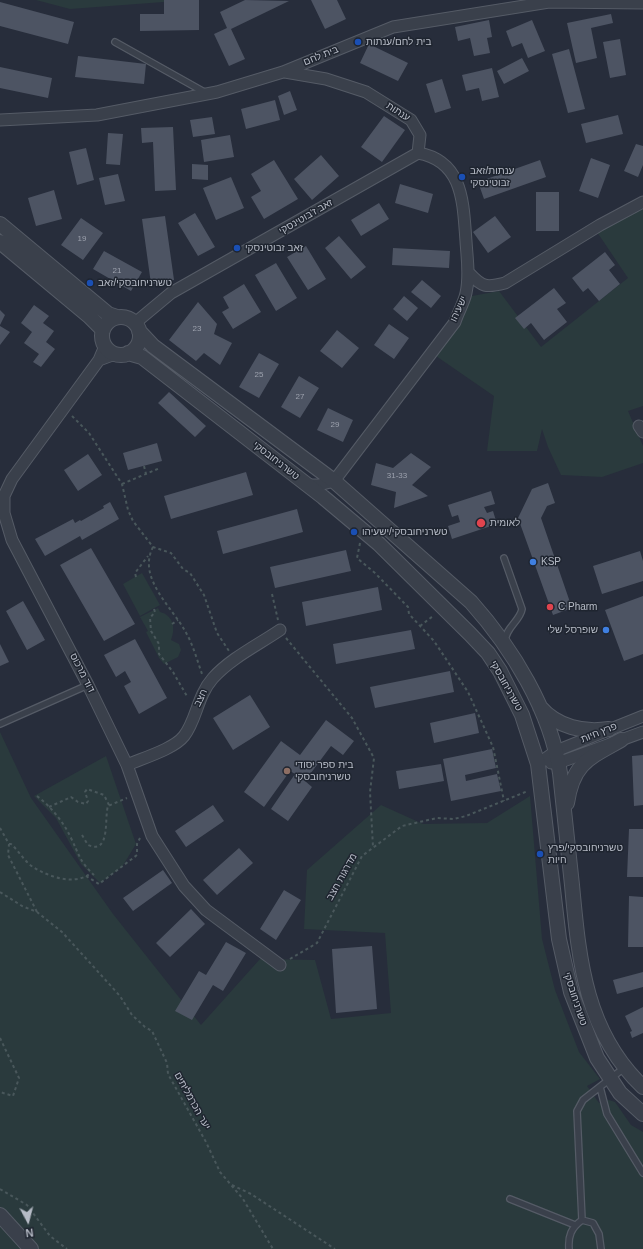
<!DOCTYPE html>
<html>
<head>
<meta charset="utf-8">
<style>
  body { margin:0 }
  #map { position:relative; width:643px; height:1249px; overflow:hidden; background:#272d3b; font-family:Arial,sans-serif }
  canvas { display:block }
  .north { position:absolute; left:8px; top:1201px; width:40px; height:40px; -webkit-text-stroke:3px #1f2530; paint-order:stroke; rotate:173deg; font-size:11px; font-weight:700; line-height:16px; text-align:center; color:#b6bbc6 }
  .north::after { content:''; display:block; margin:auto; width:14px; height:18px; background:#b6bbc6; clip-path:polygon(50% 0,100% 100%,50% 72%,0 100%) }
</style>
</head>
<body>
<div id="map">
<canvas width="643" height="1249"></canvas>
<div class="north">N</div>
</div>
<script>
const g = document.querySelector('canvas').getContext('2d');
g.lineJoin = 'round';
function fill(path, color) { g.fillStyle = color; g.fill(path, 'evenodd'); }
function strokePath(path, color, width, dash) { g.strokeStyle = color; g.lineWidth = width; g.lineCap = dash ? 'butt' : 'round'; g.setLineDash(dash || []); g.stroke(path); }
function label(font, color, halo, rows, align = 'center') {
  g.font = font + ' Arial,"Noto Sans Hebrew",sans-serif'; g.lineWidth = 3; g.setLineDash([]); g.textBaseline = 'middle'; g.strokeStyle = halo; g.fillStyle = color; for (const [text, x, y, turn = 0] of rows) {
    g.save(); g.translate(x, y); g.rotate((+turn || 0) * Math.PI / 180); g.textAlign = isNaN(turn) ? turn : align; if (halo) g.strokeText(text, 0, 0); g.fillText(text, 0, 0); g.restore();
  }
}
fill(new Path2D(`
  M36,0H190L70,9Z
  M643,209V406L628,411L643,446V463L602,477L561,475L548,447L542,429L537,451H487L494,396L436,356L467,308L472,296L499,291L541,347L628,278L597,232Z
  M142,573L160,605L140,616L123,584Z
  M158,608L160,612C173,615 176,628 171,640L179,644L181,650L178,657L164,664L159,658L146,632L148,631L140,617Z
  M0,732L31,798L113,914L201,1025L260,959L315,960L331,1019L391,1013L385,933L304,929L307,870L381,805L423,824L487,823L530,796L542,939L555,990L579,1052L600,1079L587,1086L599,1103L609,1100L615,1102L631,1125L643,1132V1249H0Z
  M106,756L136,844L122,867L100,883L81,864L56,818L34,796Z`), '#2a3a3d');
fill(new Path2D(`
  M164,0H199V30L140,31V14H164Z
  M245,0L289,1L231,29L245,59L229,66L214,34L227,28L220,12Z
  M311,0H337L346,19L325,29Z
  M0,2L74,22L68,44L0,26Z
  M611,14L613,23L591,28L597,58L576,63L567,23Z
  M489,20L492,37L487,38L490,53L474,56L470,38L458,41L455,27Z
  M532,20L545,51L528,58L522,43L512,47L506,31Z
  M620,39L626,75L610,78L603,42Z
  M369,44L408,63L398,81L360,63Z
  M569,49L585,109L568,113L552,54Z
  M78,56L146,64L144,84L75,77Z
  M522,58L529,71L504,84L497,71Z
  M0,67L52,78L48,98L0,88Z
  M492,68L499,97L482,101L479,88L466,91L462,75Z
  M442,79L451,108L435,113L426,84Z
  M290,91L297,110L284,115L278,96Z
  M275,100L280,120L246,129L241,109Z
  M618,115L623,134L586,143L581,124Z
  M384,116L405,130L382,162L361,147Z
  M212,117L215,134L193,137L190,120Z
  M173,127L176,190L155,191L153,142L142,143L141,128Z
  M108,133L123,134L120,165L106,164Z
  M230,135L234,157L204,162L201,140Z
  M636,144L643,146V165L638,177L624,171Z
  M86,148L94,180L77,185L69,152Z
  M321,155L339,176L312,200L294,179Z
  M591,158L610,165L598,198L579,191Z
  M274,160L298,199L264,219L251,197L261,191L251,174Z
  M540,160L546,177L484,199L478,182Z
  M192,164L208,165V180L192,179Z
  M118,174L125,201L105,205L99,178Z
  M231,177L244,208L216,220L203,188Z
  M400,184L433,194L428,213L395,203Z
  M54,190L62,219L36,226L28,198Z
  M536,192H559V231H536Z
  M379,203L389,219L361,236L351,220Z
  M195,213L215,247L198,256L178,223Z
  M165,216L174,280L151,284L142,219Z
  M495,216L511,237L488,253L473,232Z
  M81,218L103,233L83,260L61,245Z
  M339,236L366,267L351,279L325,248Z
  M306,246L326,279L308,290L287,257Z
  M393,248L450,251L449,268L392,265Z
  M104,251L142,272L131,291L93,269Z
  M605,252L615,265L609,270L620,284L599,301L588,288L583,292L572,278Z
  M276,263L297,298L276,311L255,275Z
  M422,280L441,296L431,308L411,292Z
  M244,284L261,312L233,329L222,312L229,308L223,297Z
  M554,288L566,303L557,309L567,322L544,340L531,323L524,329L515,318Z
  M404,296L418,308L407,321L393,309Z
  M198,302L217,324L214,334L232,343L220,365L204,353L196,361L169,340Z
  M34,305L49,316L43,323L54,331L46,342L55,349L41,367L33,362L39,354L24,343L32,332L21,323Z
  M0,310L5,315L0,325Z
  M389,324L409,338L394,359L374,345Z
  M0,326L10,332L0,345Z
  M337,330L359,348L342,368L320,351Z
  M259,353L279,364L259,398L239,387Z
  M299,376L319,388L300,418L281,407Z
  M169,392L206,426L195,437L158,403Z
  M328,408L353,420L343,442L317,430Z
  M157,443L162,461L128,470L123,453Z
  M411,453L431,467L412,485L428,496L394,508L396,492L371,485L376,463L393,468Z
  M88,454L102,475L78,491L64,470Z
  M246,472L253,495L171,519L164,496Z
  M548,483L555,503L547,506L541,518L572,608L553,615L518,518L532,489Z
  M491,491L495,504L484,507L487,513L493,511L497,524L452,539L448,526L460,522L458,515L452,517L448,505Z
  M110,502L119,519L82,540L80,536L45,556L35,539L73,519L75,523L80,520L81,521L104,508L103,506Z
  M297,509L303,532L223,554L217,531Z
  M91,548L135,624L104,641L60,565Z
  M346,550L351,571L275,588L270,567Z
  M640,551L643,561V581L602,594L593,566Z
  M378,587L382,610L306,626L302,602Z
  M643,596V654L624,661L605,610Z
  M23,601L45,640L27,650L6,611Z
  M411,630L415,649L336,664L333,644Z
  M135,639L167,698L139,714L124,686L131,682L125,671L116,677L104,655Z
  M0,644L9,662L0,666Z
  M450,671L454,692L375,708L370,687Z
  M250,695L270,727L233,750L213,718Z
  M475,713L479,733L434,743L430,723Z
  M326,720L354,741L343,755L331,746L305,781L312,787L288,821L271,809L295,774L290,771L264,807L244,792L281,741L300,755Z
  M492,749L496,768L465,775L466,781L497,774L501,791L451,801L443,759Z
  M643,755V805L634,806L632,756Z
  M441,764L444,781L399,789L396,771Z
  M213,805L224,821L186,847L175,831Z
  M629,829H643V877H627Z
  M239,848L253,863L217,895L203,880Z
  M163,870L172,883L133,911L123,898Z
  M284,890L301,900L276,940L260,929Z
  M629,896L643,897V947H628Z
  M191,909L205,924L170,957L156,943Z
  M226,942L246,953L223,991L213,985L192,1020L175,1011L199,971L206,975Z
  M372,946L377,1009L336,1013L332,949Z
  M643,972V987L617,994L613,980Z
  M643,1007V1033L632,1038L630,1032L632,1031L625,1016Z`), '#4d5463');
const service = new Path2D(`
  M115,42L206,93
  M504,558L522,609C520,621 506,627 505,641
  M0,724L88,685
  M600,1087L607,1114L643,1173
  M510,1199L575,1225
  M582,1220L577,1111L583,1100L624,1068
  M569,1249C568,1236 571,1228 582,1220L593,1223L599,1234L601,1249`);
const minor = new Path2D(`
  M285,72L326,79L366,92L411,120L420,135L418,153
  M0,120L97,115L217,92L283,72L393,27L549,2L643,3
  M469,273C482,287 486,288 505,283L600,225L643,202
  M135,323L171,293L418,153
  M105,346L99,360L12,479L4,496V513L12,540L88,685L127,765L152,836L184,886L206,910L280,965
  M99,360L115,354
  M639,426L643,432
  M307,485H319L334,481L455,322C458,312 464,303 466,293C470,276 467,258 466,241C463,204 464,161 418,153
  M551,763H558L643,732
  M538,764L556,751L643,716
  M127,765C143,758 174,749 184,736C197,719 197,696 213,678C231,658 258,645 280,630`);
const tertiary = new Path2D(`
  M0,224L108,314L117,317
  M0,242L89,316L103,330
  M102 336a19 19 0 1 1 38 0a19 19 0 1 1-38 0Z
  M139,331L153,346L334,481L471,602C512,648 551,711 560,773C564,811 568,848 572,885C579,960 585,1032 643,1087
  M128,353L142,357L323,497L379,544L470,634L488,653L500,671L522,715L538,764L559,939L571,992L597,1058L620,1093L643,1114
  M540,707C557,727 584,733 609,729
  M567,803C573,763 589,758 621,740
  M0,1215L31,1249`);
strokePath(service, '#555b66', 8);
strokePath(minor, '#555b66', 13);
strokePath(tertiary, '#555b66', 16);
strokePath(new Path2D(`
  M72,416L89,433L122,484L128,510L133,521L153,547L171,553L183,569L190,573L204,595L217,633L229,651
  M144,466L146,474
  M122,484L160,468
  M360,543L357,558L375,573L408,607L409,614L434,641L468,692L493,747L504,801
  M153,547C137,578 172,607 185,631C193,644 197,660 202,674
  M136,577L135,573L148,556
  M272,594L278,620
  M154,609L155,612L150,618L151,631L159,644V654L173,672L188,698
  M172,624L178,620
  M420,626L433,616
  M286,638L352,718L374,758L370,792L373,847
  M37,796C51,807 63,821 71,838C79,854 79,861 94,875
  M49,807L71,797L78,802L86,804L88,801L85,792L87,789L104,795L109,805
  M0,828L9,844L8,855L37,912
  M82,835L88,845C111,855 104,818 108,806L127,798
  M9,844H11C19,851 24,861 33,867C49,877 75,886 91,873
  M86,876L99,884L137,855V844L140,838
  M0,892L22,906L37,912L62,932L120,996L132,1015L145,1027L152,1031L167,1063L168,1074L206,1142L220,1172L243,1199L273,1249
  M290,959L317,943L362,856L402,826L437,818L454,819L466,816L528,791
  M0,1038L19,1078L13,1096L0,1092
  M232,1185L251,1194L335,1249
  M0,1189L27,1205L50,1236L67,1249`), '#49575b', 2, [3, 3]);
strokePath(service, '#3a404b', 5.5);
strokePath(minor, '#3a404b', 11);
strokePath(tertiary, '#3a404b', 14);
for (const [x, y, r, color] of [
  [358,42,4,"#1a4fb4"],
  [462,177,4,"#1a4fb4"],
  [237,248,4,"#1a4fb4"],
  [90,283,4,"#1a4fb4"],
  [481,523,5,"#e0444e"],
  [354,532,4,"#1a4fb4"],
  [533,562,4,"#3f7fe0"],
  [550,607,4,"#e0444e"],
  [606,630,4,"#3f7fe0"],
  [287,771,4,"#8d6e63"],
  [540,854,4,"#1a4fb4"]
]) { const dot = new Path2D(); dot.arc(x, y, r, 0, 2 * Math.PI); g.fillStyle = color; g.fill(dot); strokePath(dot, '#1f2530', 1.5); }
label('8px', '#9ca1ad', null, [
  ["19",82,239],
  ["21",117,271],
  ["23",197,329],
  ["25",259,375],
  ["27",300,397],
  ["29",335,425],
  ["31-33",397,476]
]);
label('10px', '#b6bbc6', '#1f2530', [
  ["בית לחם/ענתות",366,42],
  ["ענתות/זאב",470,171],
  ["זבוטינסקי",470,183],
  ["זאב זבוטינסקי",245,248],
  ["טשרניחובסקי/זאב",98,283],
  ["לאומית",490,523],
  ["טשרניחובסקי/ישעיהו",362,532],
  ["KSP",541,562],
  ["C Pharm",558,607],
  ["שופרסל שלי",598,630,"right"],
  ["בית ספר יסודי",295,765],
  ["טשרניחובסקי",295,777],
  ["טשרניחובסקי/פרץ",548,848],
  ["חיות",548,860]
], 'left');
label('10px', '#b6bbc6', '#1f2530', [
  ["בית לחם",321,56,-22],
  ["ענתות",398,112,33],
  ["זאב ז'בוטינסקי",306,217,-30],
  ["ישעיהו",459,309,-65],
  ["טשרניחובסקי",276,461,38],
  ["דוד מרכוס",82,673,63],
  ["טשרניחובסקי",506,686,61],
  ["חצב",201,698,-64],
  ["פרץ חיות",599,733,-22],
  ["מדרגות חצב",342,877,-61],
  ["טשרניחובסקי",575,999,72],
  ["יער הכרמליתים",192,1101,61]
]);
</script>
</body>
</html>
